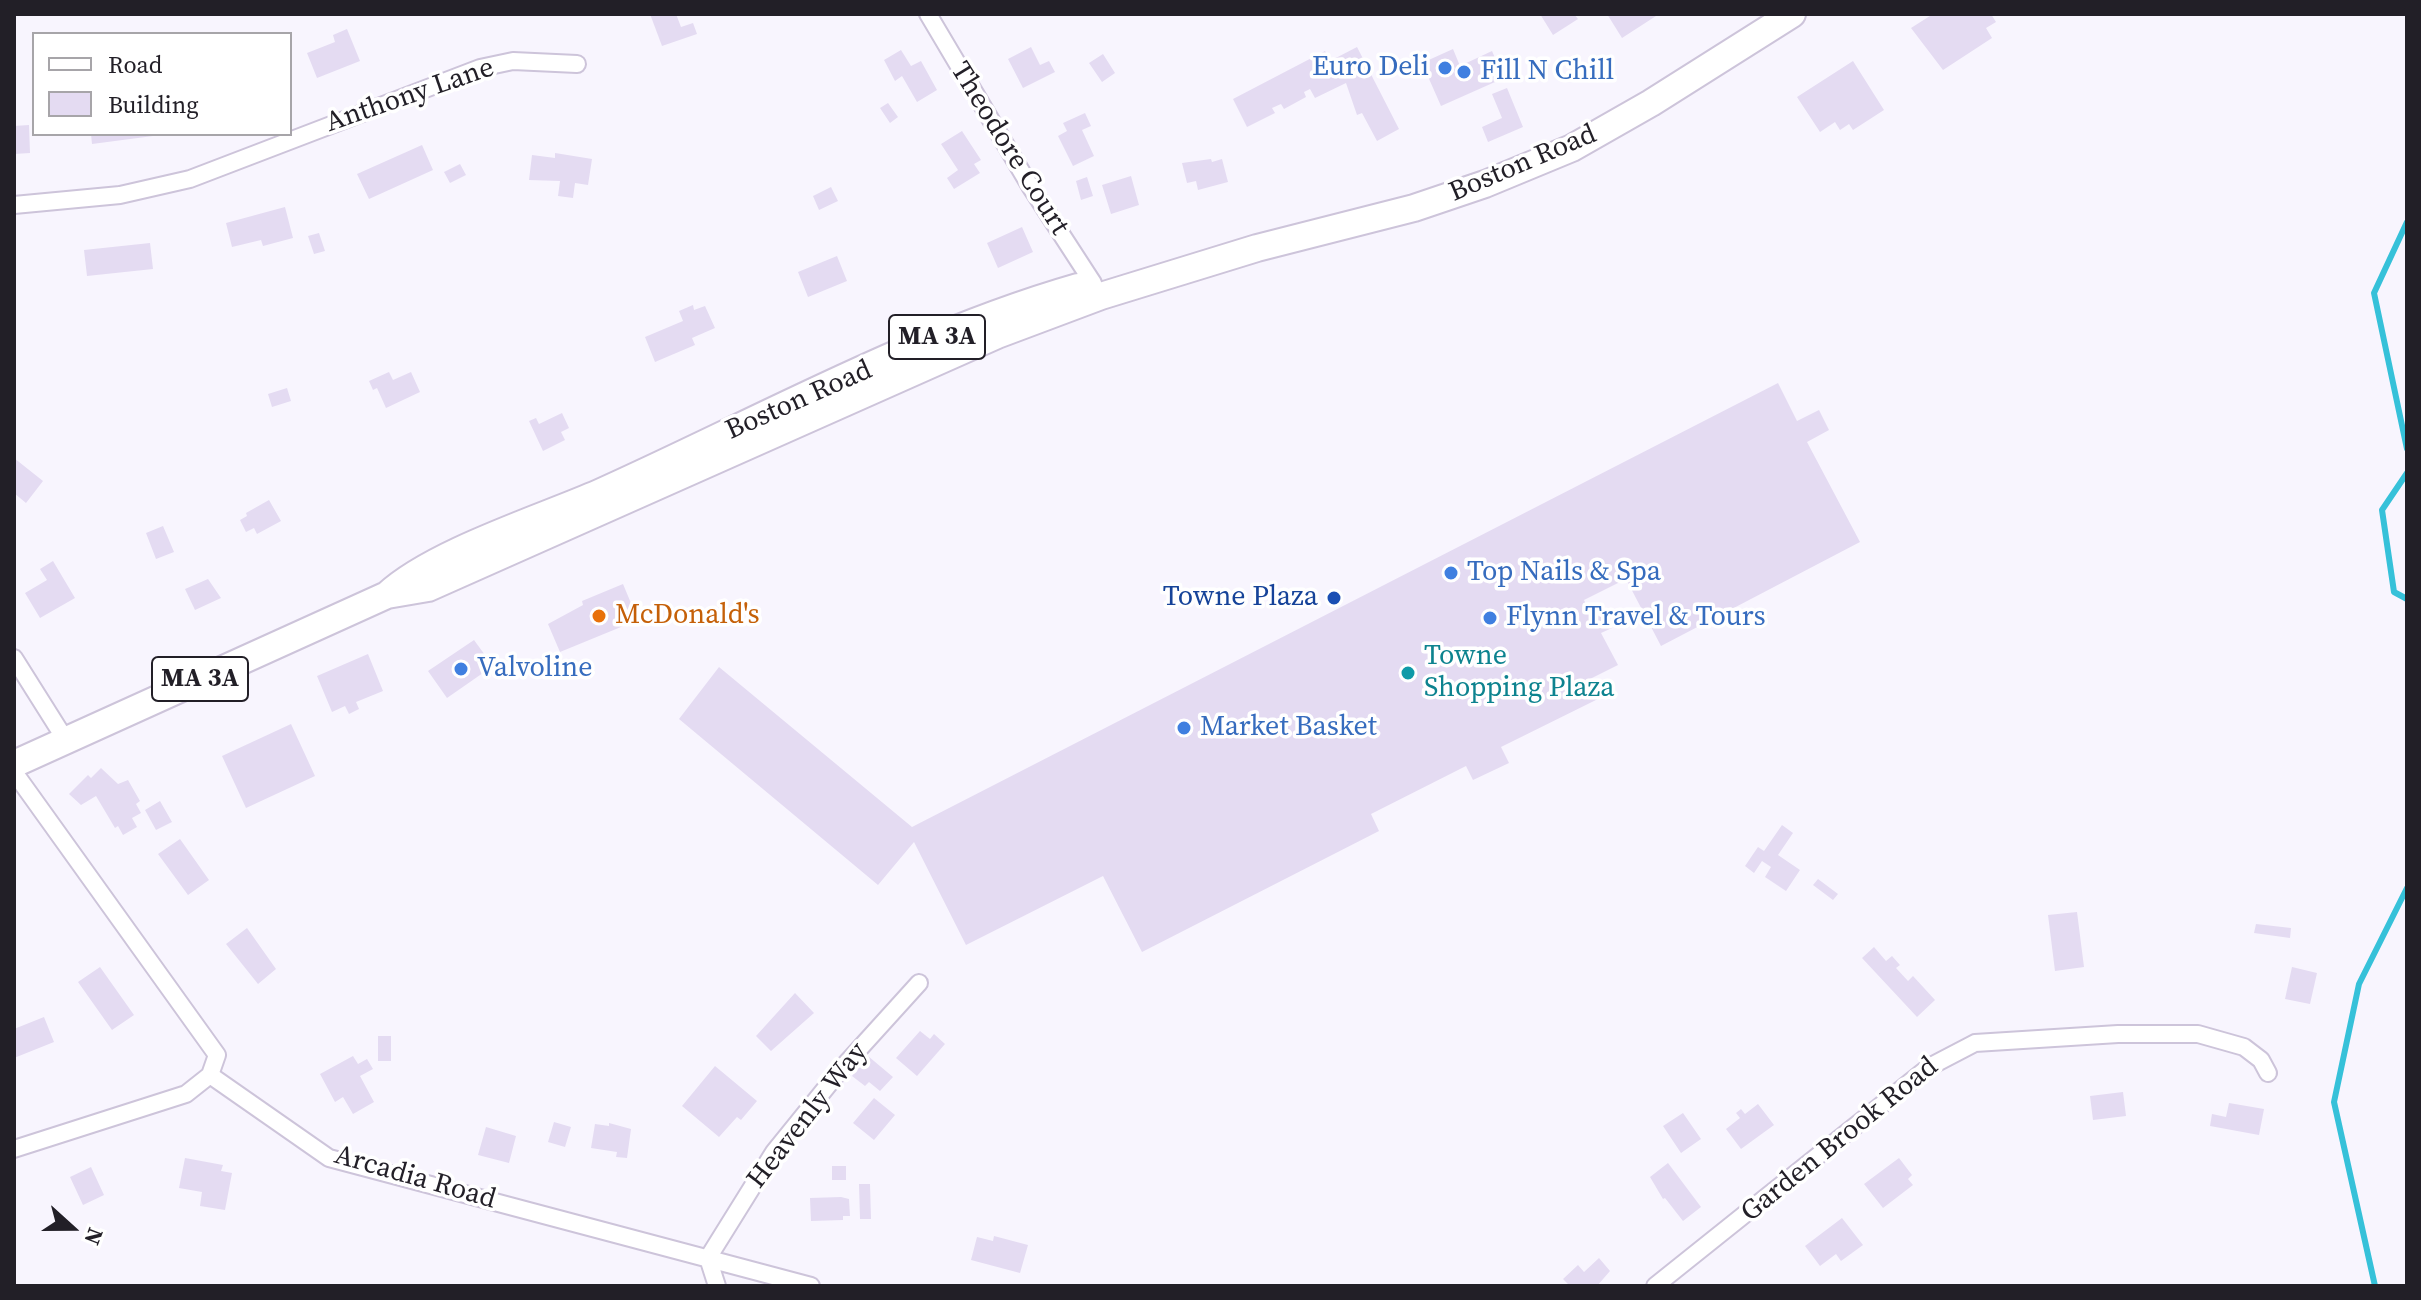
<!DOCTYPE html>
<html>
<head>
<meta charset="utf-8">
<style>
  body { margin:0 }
  #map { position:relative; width:2421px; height:1300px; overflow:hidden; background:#f8f5fe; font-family:"Source Serif 4",serif }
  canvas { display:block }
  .frame { position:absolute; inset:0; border:16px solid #221f27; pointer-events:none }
  .legend { position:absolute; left:32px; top:32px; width:260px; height:104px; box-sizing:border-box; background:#fff; border:2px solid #a7a5a9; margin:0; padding:10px 14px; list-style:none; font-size:24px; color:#221f27 }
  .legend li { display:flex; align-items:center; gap:16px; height:40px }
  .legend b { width:40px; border:2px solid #a7a5a9 }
  .north { position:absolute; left:32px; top:1188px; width:80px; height:80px; -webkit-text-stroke:6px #fff; paint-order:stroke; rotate:111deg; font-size:22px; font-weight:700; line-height:32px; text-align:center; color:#221f27 }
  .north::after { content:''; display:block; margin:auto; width:28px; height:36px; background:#221f27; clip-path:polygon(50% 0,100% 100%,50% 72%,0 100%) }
</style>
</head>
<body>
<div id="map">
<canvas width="2421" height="1300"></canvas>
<div class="frame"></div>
<ul class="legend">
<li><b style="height:10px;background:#fff"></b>Road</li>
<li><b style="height:22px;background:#e4dbf2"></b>Building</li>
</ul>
<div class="north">N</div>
</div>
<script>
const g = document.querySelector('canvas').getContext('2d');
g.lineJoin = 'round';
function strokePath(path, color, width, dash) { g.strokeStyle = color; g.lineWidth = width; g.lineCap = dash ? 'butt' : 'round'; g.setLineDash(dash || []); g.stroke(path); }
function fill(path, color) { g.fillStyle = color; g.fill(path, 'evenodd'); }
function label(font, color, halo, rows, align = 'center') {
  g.font = font + ' "Source Serif 4",serif'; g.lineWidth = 7; g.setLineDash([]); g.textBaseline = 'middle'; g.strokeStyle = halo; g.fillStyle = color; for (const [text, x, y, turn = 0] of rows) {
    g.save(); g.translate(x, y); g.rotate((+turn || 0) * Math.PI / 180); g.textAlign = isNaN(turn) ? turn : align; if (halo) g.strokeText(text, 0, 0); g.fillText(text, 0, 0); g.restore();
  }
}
strokePath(new Path2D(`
  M2407,222L2374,293L2407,449
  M2407,473L2382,510L2394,592L2407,599
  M2375,1286L2334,1102L2359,984L2407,888`), '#36c1d9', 6);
fill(new Path2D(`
  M650,14H676L681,27L693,23L697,34L662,46Z
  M1540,14H1574L1578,19L1553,35Z
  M1607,14H1655L1656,16L1622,38Z
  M1933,14H1991L1996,22L1986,28L1992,38L1943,70L1911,28Z
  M347,29L360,61L317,78L307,53L335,42L333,35Z
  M1031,47L1040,65L1049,61L1055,72L1023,88L1008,59Z
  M1357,47L1399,129L1377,141L1362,113L1357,115L1346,83L1315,98L1310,89L1304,92L1306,97L1284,109L1281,104L1272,108L1275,113L1247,127L1233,99L1325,51L1330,61Z
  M1453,49L1460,66L1492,51L1504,78L1441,106L1422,63Z
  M901,50L911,66L921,61L937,90L917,102L902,76L895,81L884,60Z
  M1103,54L1115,73L1102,82L1089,63Z
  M1853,61L1884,110L1853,130L1849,124L1840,130L1835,122L1820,132L1797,97Z
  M1507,88L1523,127L1488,142L1482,127L1502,118L1492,94Z
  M888,103L898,117L890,123L880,108Z
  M1085,113L1091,126L1082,130L1094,156L1073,166L1058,136L1067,131L1063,123Z
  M29,125L30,153L14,154V126Z
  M962,131L981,160L974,164L980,173L954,189L947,178L958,170L941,144Z
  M91,134H153V136L92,144Z
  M422,145L433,170L369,199L357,174Z
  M555,153L592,159L588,185L575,183L573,198L558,196L560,181L529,180L532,155L555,158Z
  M1211,159L1212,162L1222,159L1228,182L1198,190L1196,181L1187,183L1182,163Z
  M460,164L466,175L450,183L444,172Z
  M1131,176L1139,205L1111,214L1102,185Z
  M1087,177L1093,196L1081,200L1076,181Z
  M831,187L838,201L819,210L813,196Z
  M285,207L293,238L263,246L261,240L232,247L226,223Z
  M1022,227L1033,252L998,268L987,243Z
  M319,233L325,251L314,254L308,236Z
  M150,243L153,269L87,276L84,250Z
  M837,256L847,281L808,297L798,272Z
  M693,305L694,310L705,306L715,328L692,338L695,345L655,362L645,337L683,321L679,311Z
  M389,372L393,380L411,372L420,392L386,408L377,388L373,390L369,381Z
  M1778,383L1797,421L1819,410L1829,430L1807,442L1860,542L1661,646L1626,579L1584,600L1593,619L1604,613L1612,628L1601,633L1618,665L1590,679L1600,698L1501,747L1509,763L1473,780L1466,766L1371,814L1379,831L1142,952L1103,876L966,945L914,842L878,885L679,719L719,667L912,827Z
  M287,388L291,401L272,407L268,394Z
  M562,413L569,428L561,432L565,440L543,451L529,421L536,418L539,424Z
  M14,458L43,481L26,503L14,493Z
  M269,500L281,521L257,534L254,528L246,532L240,520L247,516L246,513Z
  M163,526L174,552L156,559L146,533Z
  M53,561L75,598L40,618L25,593L47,580L40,569Z
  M208,579L221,598L195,610L185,589Z
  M623,584L638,620L560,652L548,624L583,605L582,601Z
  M474,640L493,666L447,698L428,671Z
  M368,654L383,691L356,702L359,709L349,714L345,706L332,712L317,676Z
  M291,724L315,776L246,808L222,756Z
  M101,768L118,784L128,780L140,801L136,804L141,813L132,818L137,827L123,835L118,826L115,828L96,796L81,805L69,794L88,775L91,778Z
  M160,801L172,822L156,830L145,810Z
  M1782,825L1793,833L1778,855L1800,870L1786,891L1765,877L1771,867L1762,861L1754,873L1745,866L1758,847L1764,851Z
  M180,839L209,880L188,895L158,854Z
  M1818,879L1838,894L1833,900L1813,885Z
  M2077,912L2084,967L2055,971L2048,915Z
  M2256,924L2291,928L2290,938L2254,933Z
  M247,928L276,969L258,984L226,944Z
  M1874,947L1886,961L1892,956L1900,965L1896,968L1908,981L1913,976L1935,1000L1917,1017L1862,958Z
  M100,967L134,1015L112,1030L78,982Z
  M2292,967L2317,973L2310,1004L2285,999Z
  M795,993L814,1013L771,1051L756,1036Z
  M44,1017L54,1042L14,1058V1029Z
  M920,1031L930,1039L934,1034L945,1044L917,1076L896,1058Z
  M378,1036H391V1061H378Z
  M353,1056L358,1064L367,1059L373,1069L360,1076L374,1102L353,1114L343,1097L335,1102L320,1074Z
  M868,1056L893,1077L880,1091L869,1082L865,1086L852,1076Z
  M715,1066L757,1101L741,1120L737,1117L719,1137L682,1106Z
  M2123,1092L2126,1116L2093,1120L2090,1096Z
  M874,1098L895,1115L874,1140L853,1123Z
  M2229,1103L2264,1109L2259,1135L2210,1126L2212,1114L2226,1117Z
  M1758,1104L1774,1125L1741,1149L1726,1129L1740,1118L1736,1113L1741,1109L1745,1114Z
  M1683,1113L1701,1139L1681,1153L1663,1126Z
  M554,1122L571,1127L565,1147L548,1142Z
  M609,1123L631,1129L627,1158L616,1157L617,1152L591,1148L595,1124L609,1126Z
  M486,1127L516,1136L509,1163L478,1155Z
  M185,1158L223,1165L221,1171L232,1173L225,1210L200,1206L202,1192L179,1188Z
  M1899,1158L1912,1175L1908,1179L1913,1185L1883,1208L1864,1184Z
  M1668,1163L1701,1207L1683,1221L1665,1198L1663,1199L1650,1177Z
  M832,1166H846V1180H832Z
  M91,1167L104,1195L83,1205L70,1177Z
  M859,1184H870L871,1219H860Z
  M841,1197L849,1199L850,1216H843V1220L811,1221L810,1198Z
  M1842,1218L1863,1245L1841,1261L1836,1254L1820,1266L1805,1246Z
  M994,1236L1028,1245L1020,1273L971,1260L977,1237L993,1241Z
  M1599,1258L1610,1271L1597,1286H1570L1563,1279L1578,1265L1584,1272Z`), '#e4dbf2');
const minor = new Path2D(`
  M928,14L1030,186L1093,283
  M14,205L120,195L190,179L480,68L513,61L577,64
  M14,658L65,739
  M14,772L217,1055L210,1075L329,1158L811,1286
  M14,1149L186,1094L210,1075
  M717,1286L708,1258L774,1152L842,1068L919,983
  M1655,1286L1929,1067L1975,1043L2118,1034H2198L2244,1047L2261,1060L2268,1073`);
const primary = new Path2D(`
  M387,595C432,553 539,519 599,493C755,423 914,334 1078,287
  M14,764L387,595L428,588L997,335L1101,296L1257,248L1414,208L1485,184L1572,148L1651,103L1792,14`);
strokePath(minor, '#cdc4da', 20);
strokePath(primary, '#cdc4da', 30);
strokePath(minor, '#fff', 16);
strokePath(primary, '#fff', 26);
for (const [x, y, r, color] of [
  [1445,68,8,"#3f7fe0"],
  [1464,72,8,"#3f7fe0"],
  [1451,573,8,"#3f7fe0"],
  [1334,598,8,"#1a4fb4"],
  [599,616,8,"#e8710a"],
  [1490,618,8,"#3f7fe0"],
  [461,669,8,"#3f7fe0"],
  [1408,673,8,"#0f9aa8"],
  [1184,728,8,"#3f7fe0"]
]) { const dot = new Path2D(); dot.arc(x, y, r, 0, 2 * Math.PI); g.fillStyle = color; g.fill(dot); strokePath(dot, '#fff', 3); }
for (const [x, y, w] of [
  [937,337,96],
  [200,679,96]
]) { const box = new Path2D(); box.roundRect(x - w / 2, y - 22, w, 44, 6); g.fillStyle = '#fff'; g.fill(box); strokePath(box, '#221f27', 2); }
label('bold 26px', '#221f27', null, [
  ["MA 3A",937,337],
  ["MA 3A",200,679]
]);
label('28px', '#366cbe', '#fff', [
  ["Euro Deli",1429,68,"right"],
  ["Fill N Chill",1480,72],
  ["Top Nails & Spa",1467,573],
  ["Flynn Travel & Tours",1506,618],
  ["Valvoline",477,669],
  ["Market Basket",1200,728]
], 'left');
label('28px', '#221f27', '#fff', [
  ["Anthony Lane",410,96,-19],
  ["Theodore Court",1009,149,58],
  ["Boston Road",1523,164,-23],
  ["Boston Road",799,401,-24],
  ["Heavenly Way",808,1116,-52],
  ["Garden Brook Road",1840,1140,-39],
  ["Arcadia Road",415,1178,16]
]);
label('28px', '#164399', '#fff', [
  ["Towne Plaza",1318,598]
], 'right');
label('28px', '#c56008', '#fff', [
  ["McDonald's",615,616]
], 'left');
label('28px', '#0d838f', '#fff', [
  ["Towne",1424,657],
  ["Shopping Plaza",1424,689]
], 'left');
</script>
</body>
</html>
